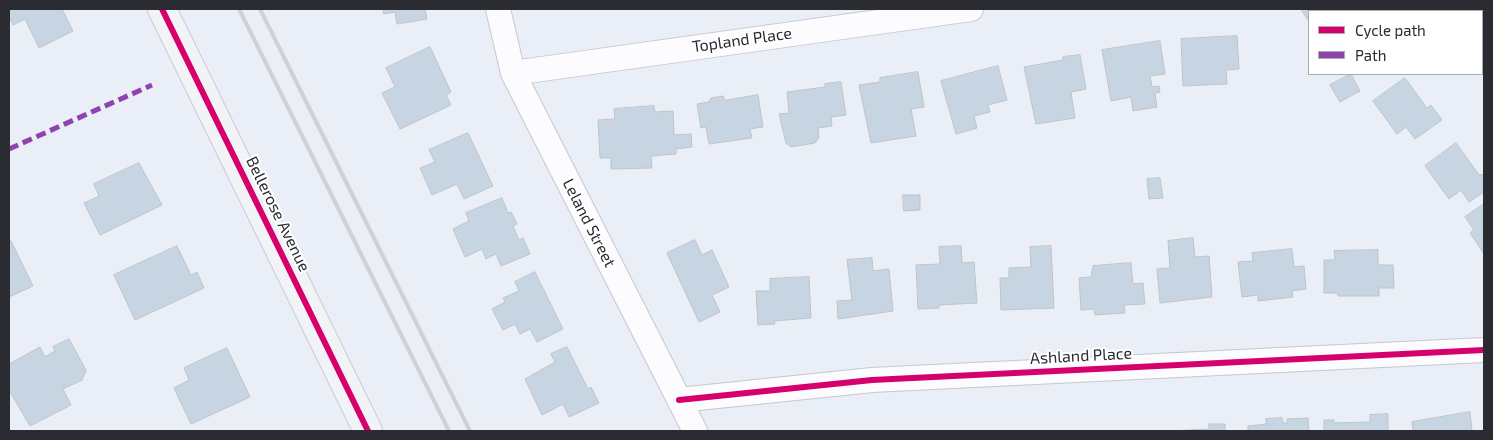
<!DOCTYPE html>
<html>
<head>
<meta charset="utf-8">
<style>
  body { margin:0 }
  #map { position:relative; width:1493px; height:440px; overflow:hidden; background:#eaeef6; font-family:"Exo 2",sans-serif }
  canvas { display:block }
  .frame { position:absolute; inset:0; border:10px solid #2a2c31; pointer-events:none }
  .legend { position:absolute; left:1308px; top:10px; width:175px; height:65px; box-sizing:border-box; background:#fff; border:1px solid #aaabad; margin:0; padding:6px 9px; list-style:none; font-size:15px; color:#2a2c31 }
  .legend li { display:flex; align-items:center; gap:10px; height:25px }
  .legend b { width:25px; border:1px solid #aaabad }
</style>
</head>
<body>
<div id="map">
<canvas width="1493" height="440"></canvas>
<div class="frame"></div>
<ul class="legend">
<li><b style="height:6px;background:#d6006c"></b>Cycle path</li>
<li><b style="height:6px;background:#8e44ad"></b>Path</li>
</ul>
</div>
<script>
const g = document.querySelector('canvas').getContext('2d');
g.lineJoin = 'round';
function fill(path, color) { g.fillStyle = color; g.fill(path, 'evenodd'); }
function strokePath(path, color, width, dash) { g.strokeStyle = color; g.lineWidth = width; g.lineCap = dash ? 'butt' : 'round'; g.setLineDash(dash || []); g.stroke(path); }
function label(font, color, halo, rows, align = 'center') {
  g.font = font + ' "Exo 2",sans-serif'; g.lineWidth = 4; g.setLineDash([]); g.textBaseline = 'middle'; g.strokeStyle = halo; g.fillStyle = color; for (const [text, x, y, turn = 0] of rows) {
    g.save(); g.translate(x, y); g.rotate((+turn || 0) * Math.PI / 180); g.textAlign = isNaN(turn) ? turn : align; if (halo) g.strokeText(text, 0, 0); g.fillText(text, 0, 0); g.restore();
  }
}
const building = new Path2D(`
  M9,9H62L73,31L39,48L25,19L13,25L9,17Z
  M383,9H425L427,19L397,24L395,12L384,14Z
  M1301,9H1350L1352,11H1309V21Z
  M1237,36L1239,69L1226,70L1227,84L1183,86L1181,39Z
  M1160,41L1165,74L1150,76L1152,87L1159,86L1160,92L1155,93L1157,107L1133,111L1131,97L1111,101L1102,50Z
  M430,47L451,92L446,95L451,105L400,129L382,93L395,87L386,68Z
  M1080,55L1086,89L1071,92L1075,118L1036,124L1024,67L1063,60V57Z
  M998,66L1007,100L988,105L990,112L974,116L977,128L956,134L941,81Z
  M918,72L924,107L911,109L916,136L871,143L859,85L880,82V78Z
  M1351,74L1360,91L1340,102L1330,85Z
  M1405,78L1427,108L1431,105L1442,120L1415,139L1406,127L1397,134L1373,101Z
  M841,82L846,115L831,117L832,126L818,128L819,138L815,143L791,147L786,143L779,114L789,113L787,92L825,87V84Z
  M758,95L763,127L750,129L752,138L709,144L706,127L701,128L697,104L709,102L711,98L723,96L725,100Z
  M654,106L655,112L673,111L674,135L691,134L692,147L676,149V154L651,156L652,168L611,169V158H600L598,120L615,119L614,109Z
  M468,133L493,186L464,199L457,184L432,195L420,168L435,162L429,150Z
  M1456,143L1479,175L1484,174V192L1469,202L1461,190L1449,199L1425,166Z
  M139,163L162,205L100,235L84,203L99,196L94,184Z
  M1160,178L1163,198L1149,199L1147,179Z
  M903,195H920V210L904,211Z
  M502,198L508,213L511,212L517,224L513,226L519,240L523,238L530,254L501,266L496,254L486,259L482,249L465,257L453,229L469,221L466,213Z
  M1484,204V254L1470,233L1474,230L1465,217Z
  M1193,238L1195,257L1209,256L1212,297L1160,303L1157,269L1170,268L1168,241Z
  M695,240L702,255L712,250L729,287L712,295L720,312L699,322L667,253Z
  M11,241L33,286L9,297V243Z
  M177,246L191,275L197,272L204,288L135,320L114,275Z
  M961,246L962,263L974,262L977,303L939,305V308L918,309L916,265L940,264L939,247Z
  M1051,246L1054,308L1001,310L1000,278H1009V268L1031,267L1030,247Z
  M1292,249L1294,267L1304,266L1306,289L1292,291L1293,297L1258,301V295L1242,297L1238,262L1253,261L1252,253Z
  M1378,250V265H1393L1394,288H1379V296H1338V293H1324V260H1335L1334,251Z
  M872,258L873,271L889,269L893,311L838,319L837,301L852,300L847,260Z
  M1131,263L1133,284L1143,283L1145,304L1124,305L1125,313L1095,315L1094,309L1081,310L1079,278L1091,277L1093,266Z
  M535,272L563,329L537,342L530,329L520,334L515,324L503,330L492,309L505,302L503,298L519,291L515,282Z
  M809,277L811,318L774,321L775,324L758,325L756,291H770V279Z
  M69,339L86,370L82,380L63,389L71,405L30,426L9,390V364L40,347L45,357L55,351L53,347Z
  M567,347L588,389L591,387L599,403L569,417L563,404L542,415L525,379L555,362L551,354Z
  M227,348L250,397L191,424L174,388L189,380L184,368Z
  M1470,412L1472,431H1413L1412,422Z
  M1388,414V431H1324V420H1334V423L1370,422V415Z
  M1282,418L1283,423H1288L1287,419L1308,418L1309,431H1248V426L1266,424V419Z
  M1209,424H1225V431H1170L1209,429Z`);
fill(building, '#c7d5e3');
strokePath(building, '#bfc3c8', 1);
const street = new Path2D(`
  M498,9L513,73L695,431
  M1444,9L1446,11
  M1482,58L1484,62
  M513,73L971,9
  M679,400L872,380L1484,350`);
const secondary = new Path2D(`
  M162,9L368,431`);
strokePath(street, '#c5c8ce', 26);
strokePath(secondary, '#c5c8ce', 30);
strokePath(street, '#fcfcfe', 24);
strokePath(secondary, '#f2f3f7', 28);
strokePath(new Path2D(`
  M239,9L449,431
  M260,9L470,431`), '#d0d1d3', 4);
strokePath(new Path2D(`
  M9,149L152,85`), '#8e44ad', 5, [10, 5]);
strokePath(new Path2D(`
  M162,9L368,431
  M679,400L872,380L1484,350`), '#d6006c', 6);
label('16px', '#2a2c31', '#fff', [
  ["Topland Place",742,40,-8],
  ["Bellerose Avenue",278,214,64],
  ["Leland Street",589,223,63],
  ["Ashland Place",1081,356,-3]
]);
</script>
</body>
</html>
